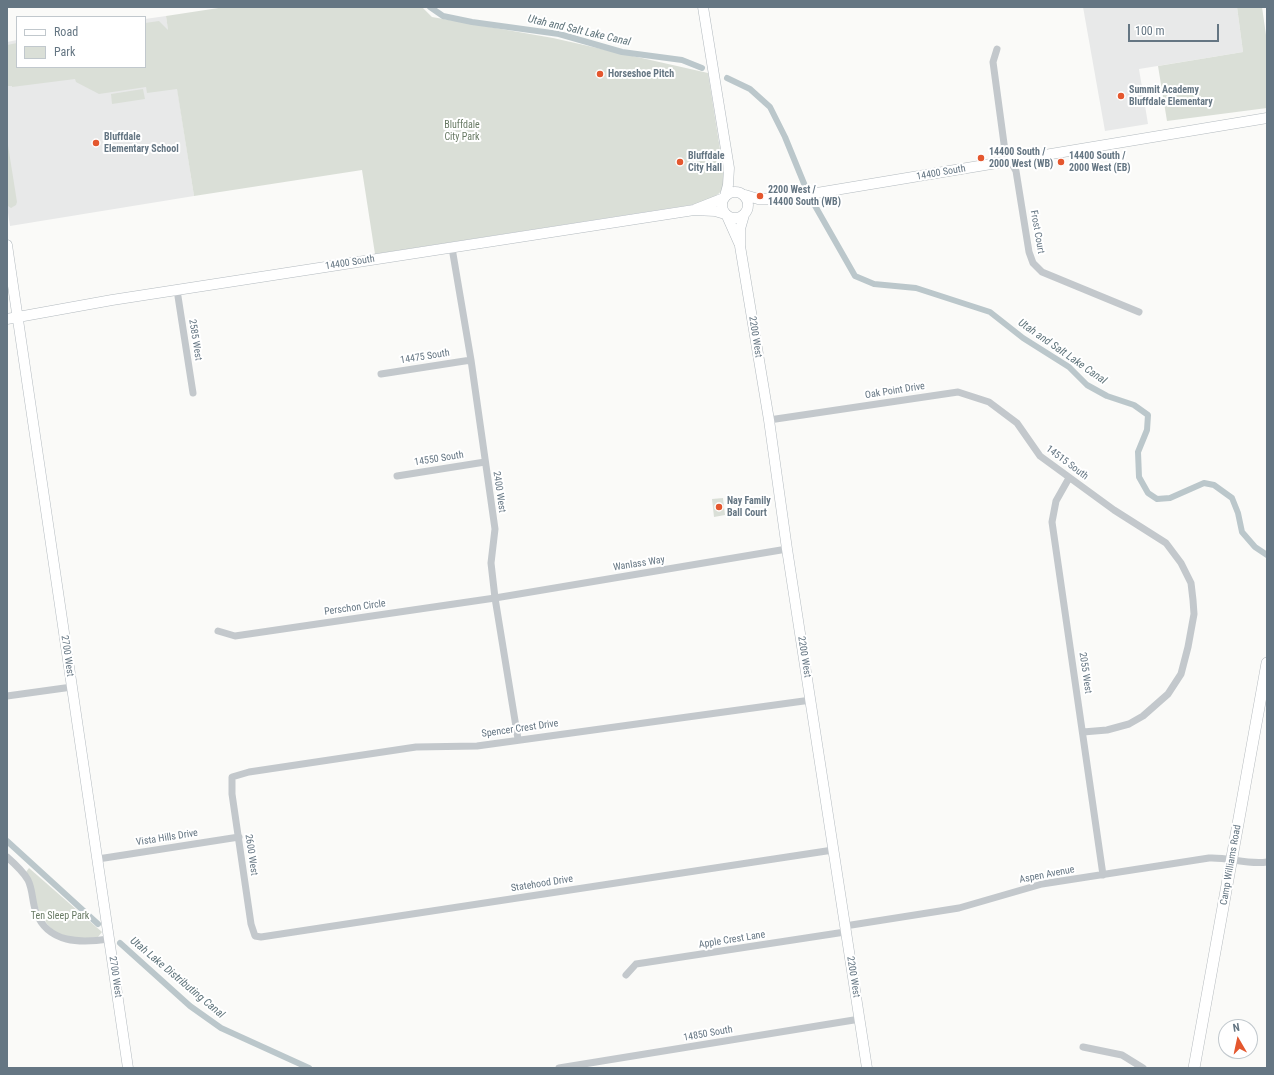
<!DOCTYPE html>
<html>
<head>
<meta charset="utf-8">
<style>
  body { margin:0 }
  #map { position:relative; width:1274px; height:1075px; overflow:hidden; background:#fafaf8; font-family:"Roboto Condensed",sans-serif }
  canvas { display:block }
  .frame { position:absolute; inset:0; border:8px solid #657683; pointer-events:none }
  .legend { position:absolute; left:16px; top:16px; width:130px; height:52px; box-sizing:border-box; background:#fff; border:1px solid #c1c8cd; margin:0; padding:5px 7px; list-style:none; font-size:12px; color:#657683 }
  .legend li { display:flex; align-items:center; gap:8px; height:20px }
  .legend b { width:20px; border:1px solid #c1c8cd }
  .north { position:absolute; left:1218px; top:1019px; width:40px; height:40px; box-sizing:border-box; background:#fff; border:1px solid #c1c8cd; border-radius:50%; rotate:351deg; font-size:11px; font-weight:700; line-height:16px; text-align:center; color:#657683 }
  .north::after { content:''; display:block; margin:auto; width:14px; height:18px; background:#e4572e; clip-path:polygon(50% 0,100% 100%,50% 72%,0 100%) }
  .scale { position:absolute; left:1128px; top:24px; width:91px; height:18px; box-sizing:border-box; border:2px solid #657683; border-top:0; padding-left:5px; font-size:12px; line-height:14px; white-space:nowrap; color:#657683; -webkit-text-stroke:3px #fff; paint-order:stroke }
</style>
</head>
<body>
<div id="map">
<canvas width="1274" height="1075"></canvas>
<div class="frame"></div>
<ul class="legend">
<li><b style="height:5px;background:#fff"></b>Road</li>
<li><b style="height:11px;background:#dadfd7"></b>Park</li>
</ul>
<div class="north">N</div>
<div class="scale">100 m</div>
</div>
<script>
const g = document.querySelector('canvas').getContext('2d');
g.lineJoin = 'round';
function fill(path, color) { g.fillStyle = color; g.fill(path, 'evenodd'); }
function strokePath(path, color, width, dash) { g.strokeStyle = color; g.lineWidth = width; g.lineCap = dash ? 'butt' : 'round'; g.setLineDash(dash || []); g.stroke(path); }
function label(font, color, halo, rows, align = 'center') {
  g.font = font + ' "Roboto Condensed",sans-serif'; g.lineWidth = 4; g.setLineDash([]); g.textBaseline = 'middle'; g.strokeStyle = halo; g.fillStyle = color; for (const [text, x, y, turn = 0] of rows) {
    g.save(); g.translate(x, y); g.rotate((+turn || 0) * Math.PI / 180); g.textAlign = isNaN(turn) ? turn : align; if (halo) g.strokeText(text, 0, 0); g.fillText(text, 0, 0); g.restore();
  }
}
fill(new Path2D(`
  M1083,7H1237L1243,52L1139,69L1148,124L1105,131Z
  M166,16L194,196L10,226L7,206V42L17,40V67H145V19Z`), '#e8e9e9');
fill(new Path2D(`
  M225,7H422L432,17L553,38L708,73L722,162C730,186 724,193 703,203L375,254L362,170L194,196L177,89L147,93L146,87L99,94L76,82L75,79L12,87V86H7V45L17,43V67H145V23L159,21L168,30L166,16Z
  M1237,7H1262L1267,42V108L1167,121L1158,66L1243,52Z
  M143,89L145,99L112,104L111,94Z
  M7,139L17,202L16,205L11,208L8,206L7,201Z
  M723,498L725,515L714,517L712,499Z
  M29,868L102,932L98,937C44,945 40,915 26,872Z`), '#dadfd7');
strokePath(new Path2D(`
  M430,7L443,16L472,22L559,34L622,52L682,60L702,68
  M727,78L750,89L770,107L785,137L805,186
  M814,204L855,276L874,284L916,288L990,312L1023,338L1069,367L1087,385L1107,396L1134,405L1148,415L1147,430L1138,452L1139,477L1148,493L1157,499L1170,498L1204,483L1214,485L1232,498L1238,513L1242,532L1255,547L1267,555
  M7,841L98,924
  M120,943L190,1006L221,1028L309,1068`), '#bbc7cb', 6);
const secondary = new Path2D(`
  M703,7L729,168L728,185L725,196
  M722 205a13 13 0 1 1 26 0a13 13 0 1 1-26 0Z
  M745,195L758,199H781L1267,118
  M696,209L724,198
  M744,215L740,229V246L769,420L787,549L867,1068
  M727,216L739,243
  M7,245L128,1068
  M7,319L112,300L694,210L715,211L725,214`);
const primary = new Path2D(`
  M1194,1068L1267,663`);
strokePath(secondary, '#b3babf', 11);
strokePath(primary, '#b5babe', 12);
strokePath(new Path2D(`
  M997,49L993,62L1005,151L1016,171L1029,252L1033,263L1042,272L1139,312
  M452,248L471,360L495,529L491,563L495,598L518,739
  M177,290L193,393
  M381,374L471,360
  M769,420L958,392L989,402L1017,423L1040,456L1114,510L1166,543L1181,563L1191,583L1193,600L1194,614L1188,647L1181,674L1168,694L1143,716L1129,724L1107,730L1083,732
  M397,476L485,462
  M1069,478L1056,501L1052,522L1103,875
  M218,631L235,636L495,598L787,549
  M7,696L72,687
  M811,700L477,746L416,747L249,772L232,777V794L251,924L255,936L261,937L833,850
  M7,857C15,864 23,871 28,880C33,890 32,902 36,912C48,944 81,943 109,939
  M98,859L239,837
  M845,926L959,908L1042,884L1209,858C1229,857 1247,865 1267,862
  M626,975L636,964L845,932
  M1083,1047L1122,1055L1143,1068
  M559,1068L860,1019`), '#c3c8cc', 7);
strokePath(secondary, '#fff', 10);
strokePath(primary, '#fff', 11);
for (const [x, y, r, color] of [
  [600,74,4,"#e4572e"],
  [1121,96,4,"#e4572e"],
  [96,143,4,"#e4572e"],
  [981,158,4,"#e4572e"],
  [680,162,4,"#e4572e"],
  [1061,162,4,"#e4572e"],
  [760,196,4,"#e4572e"],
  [719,507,4,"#e4572e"]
]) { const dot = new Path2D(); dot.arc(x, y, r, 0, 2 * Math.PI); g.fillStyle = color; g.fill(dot); strokePath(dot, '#fff', 1.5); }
label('bold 10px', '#657683', '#fff', [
  ["Horseshoe Pitch",608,74],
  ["Summit Academy",1129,90],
  ["Bluffdale Elementary",1129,102],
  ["Bluffdale",104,137],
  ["Elementary School",104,149],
  ["14400 South /",989,152],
  ["2000 West (WB)",989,164],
  ["Bluffdale",688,156],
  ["City Hall",688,168],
  ["14400 South /",1069,156],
  ["2000 West (EB)",1069,168],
  ["2200 West /",768,190],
  ["14400 South (WB)",768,202],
  ["Nay Family",727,501],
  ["Ball Court",727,513]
], 'left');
label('10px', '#687a64', '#fff', [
  ["Bluffdale",462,125],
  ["City Park",462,137],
  ["Ten Sleep Park",60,916]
]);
label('10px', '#657683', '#fff', [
  ["14400 South",941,173,-10],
  ["Frost Court",1037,232,80],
  ["14400 South",350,263,-9],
  ["2200 West",755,337,81],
  ["2585 West",195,340,81],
  ["14475 South",425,357,-9],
  ["Oak Point Drive",895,391,-9],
  ["14550 South",439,459,-9],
  ["14515 South",1067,463,37],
  ["2400 West",499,492,82],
  ["Wanlass Way",639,564,-9],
  ["Perschon Circle",355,608,-8],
  ["2700 West",67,656,82],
  ["2200 West",804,657,81],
  ["2055 West",1085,673,82],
  ["Spencer Crest Drive",520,729,-8],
  ["Vista Hills Drive",167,838,-9],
  ["2600 West",251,855,82],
  ["Camp Williams Road",1231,865,-80],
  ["Aspen Avenue",1047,875,-11],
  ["Statehood Drive",542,884,-9],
  ["Apple Crest Lane",732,940,-9],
  ["2700 West",115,977,82],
  ["2200 West",853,977,81],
  ["14850 South",708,1034,-10]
]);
label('italic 11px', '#60757c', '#fff', [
  ["Utah and Salt Lake Canal",579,31,13],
  ["Utah and Salt Lake Canal",1062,352,35],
  ["Utah Lake Distributing Canal",177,978,40]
]);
</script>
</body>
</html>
